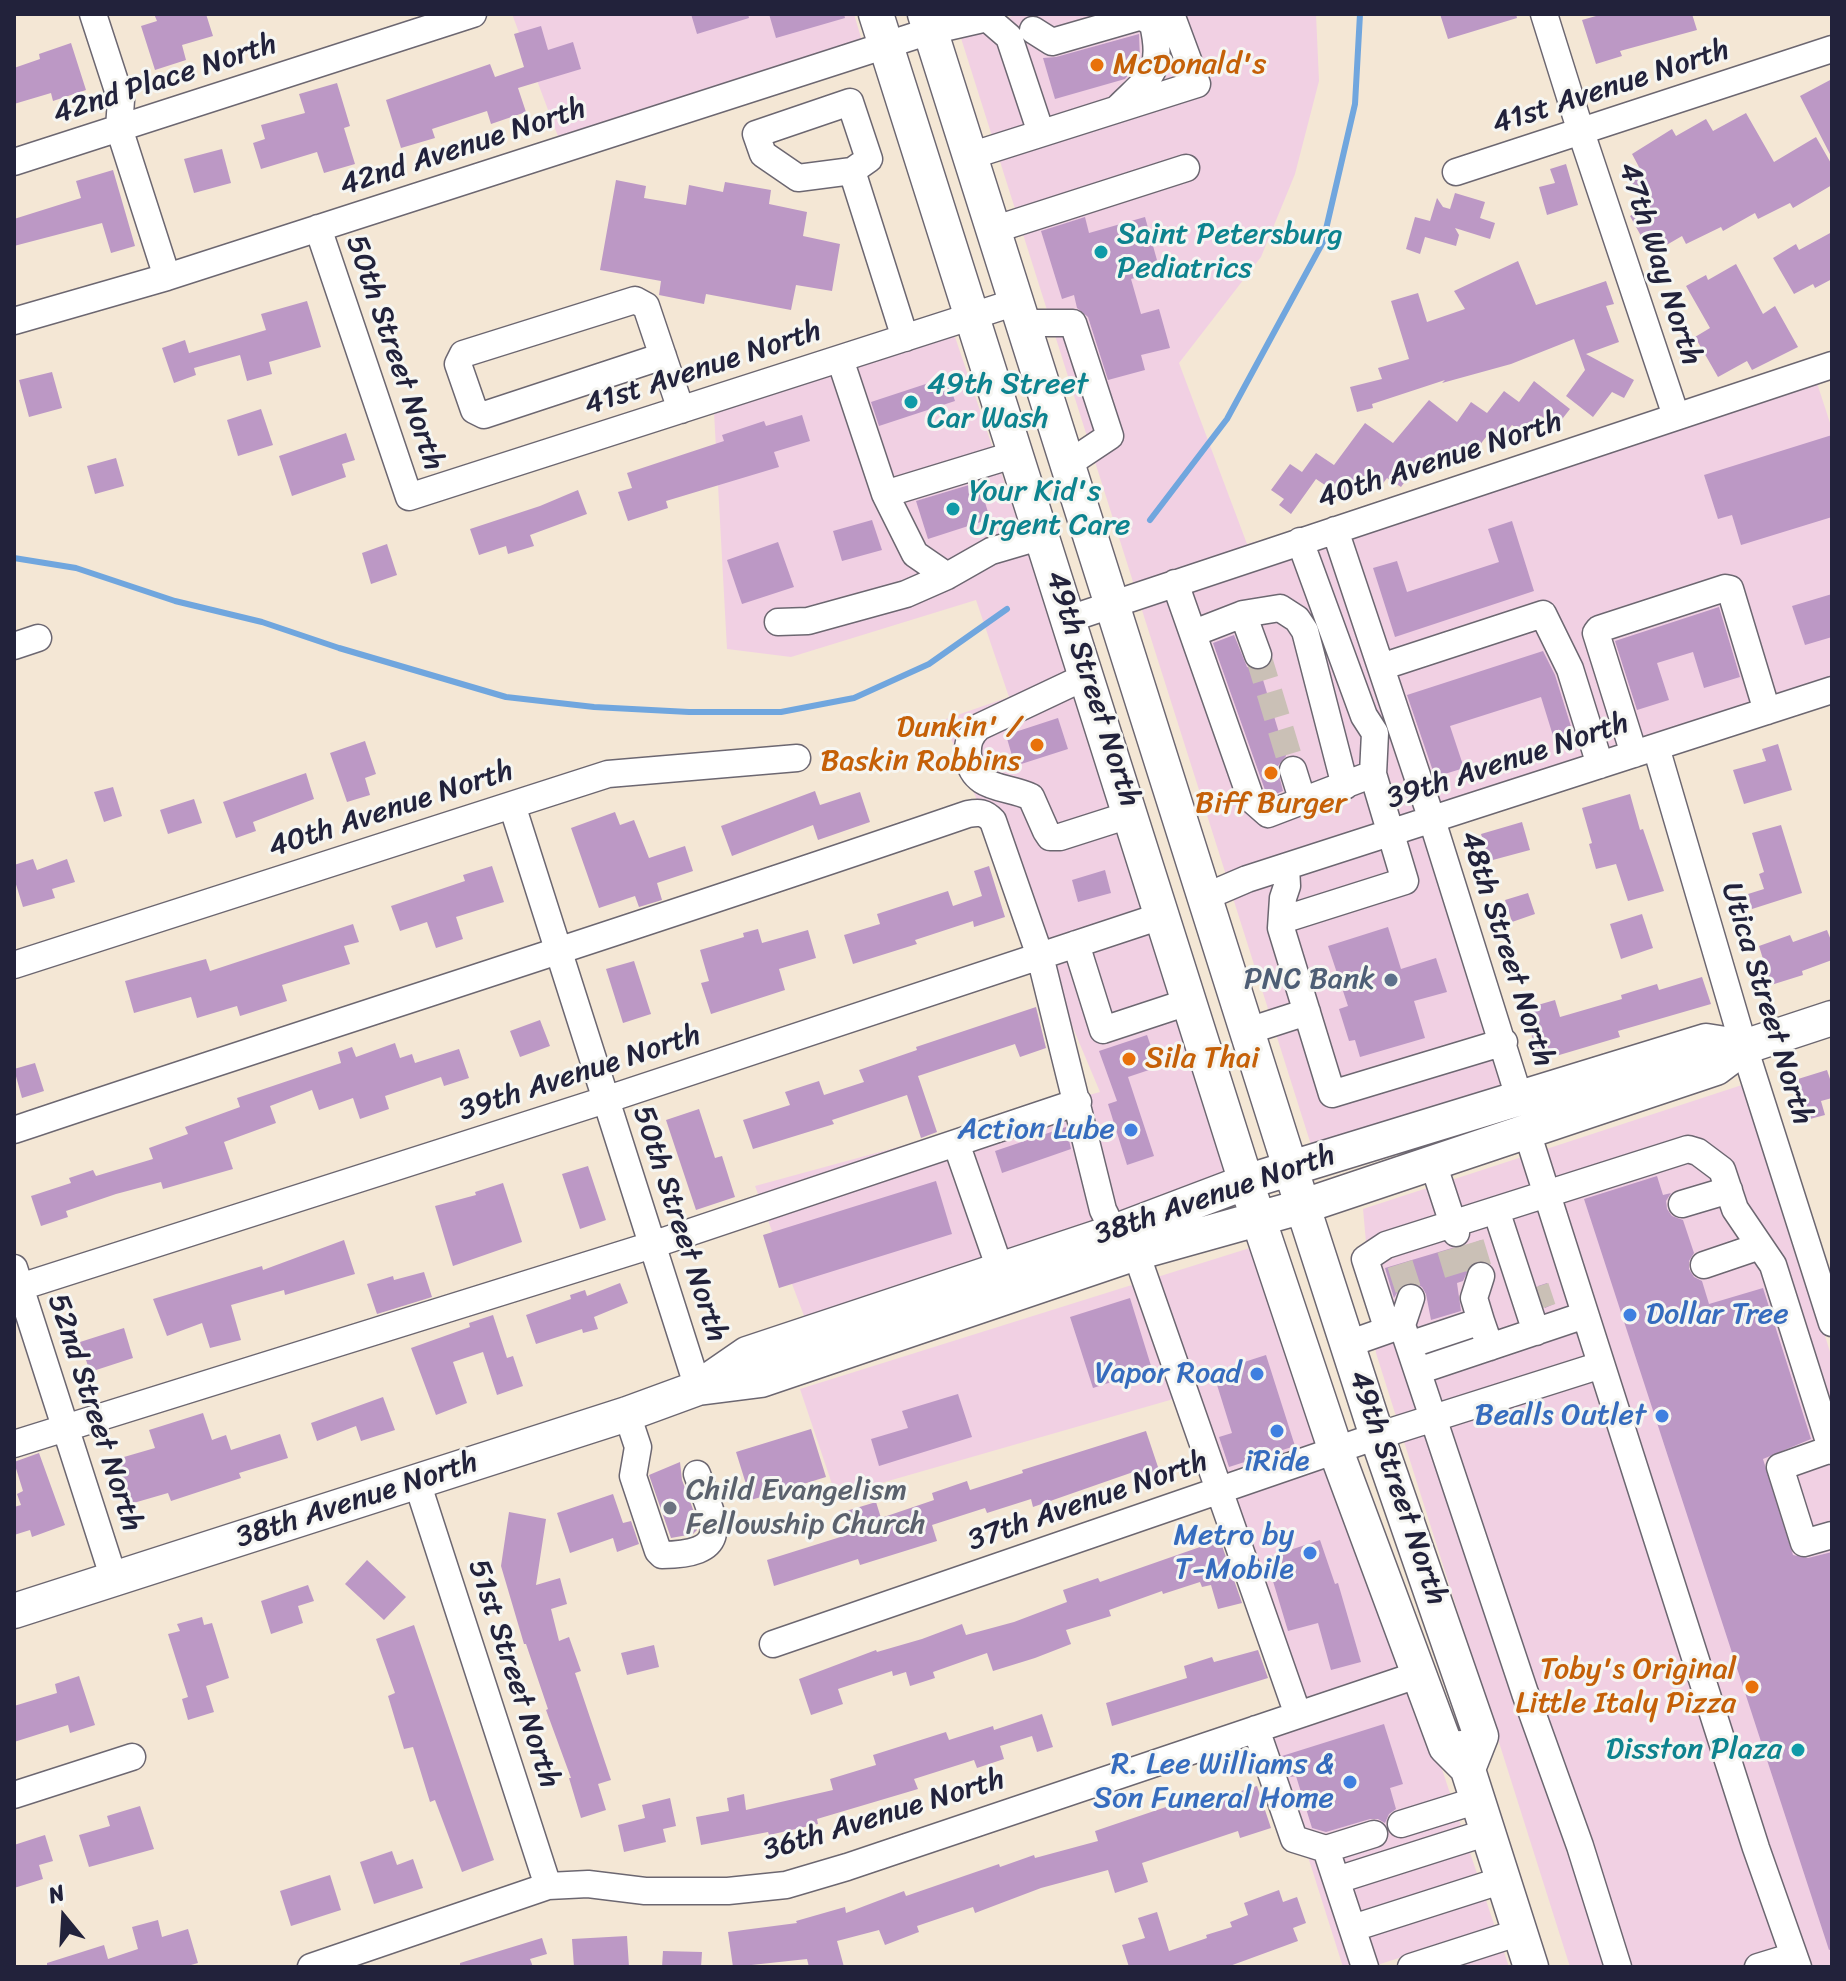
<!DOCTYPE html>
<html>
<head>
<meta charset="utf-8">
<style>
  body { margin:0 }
  #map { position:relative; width:1846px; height:1981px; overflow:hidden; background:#f4e7d5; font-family:Sriracha,sans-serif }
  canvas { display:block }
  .frame { position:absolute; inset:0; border:16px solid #22223b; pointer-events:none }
  .north { position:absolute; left:24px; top:1877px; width:80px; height:80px; -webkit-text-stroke:6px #f6f6f2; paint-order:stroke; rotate:342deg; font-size:22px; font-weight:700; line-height:32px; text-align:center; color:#22223b }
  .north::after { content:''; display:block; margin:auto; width:28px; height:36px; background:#22223b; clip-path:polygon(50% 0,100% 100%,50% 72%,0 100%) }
</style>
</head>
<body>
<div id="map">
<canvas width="1846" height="1981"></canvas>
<div class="frame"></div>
<div class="north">N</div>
</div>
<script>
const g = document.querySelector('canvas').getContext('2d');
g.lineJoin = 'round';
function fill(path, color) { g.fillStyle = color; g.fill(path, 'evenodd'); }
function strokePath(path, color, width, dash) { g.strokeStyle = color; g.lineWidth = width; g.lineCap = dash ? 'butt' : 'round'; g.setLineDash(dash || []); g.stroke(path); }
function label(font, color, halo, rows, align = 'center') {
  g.font = font + ' Sriracha,sans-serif'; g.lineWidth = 6; g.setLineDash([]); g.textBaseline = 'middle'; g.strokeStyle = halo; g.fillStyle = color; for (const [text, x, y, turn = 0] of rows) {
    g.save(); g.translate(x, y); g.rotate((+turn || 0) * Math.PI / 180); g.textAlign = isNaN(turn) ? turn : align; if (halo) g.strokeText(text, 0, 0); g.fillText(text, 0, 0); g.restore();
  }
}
fill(new Path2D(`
  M512,14H854L862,41L559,139Z
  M1018,14H1316L1319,81L1295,174L1261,257L1179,363L1247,544L1304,528L1134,585L960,35Z
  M954,334L1149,907L1038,944L943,720L1009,697L976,600L791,657L727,649L714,412Z
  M1817,383L1832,429V677L1226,875L1141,607Z
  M1426,835L1506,1089L1312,1148L1233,898Z
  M1157,930L1233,1175L806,1321L755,1186L1100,1092L1047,966Z
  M1745,1084L1832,1358V1967H1570L1376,1353L1363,1209Z
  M1253,1247L1322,1443L1225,1476L1191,1394L836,1496L800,1389Z
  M1330,1465L1406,1667L1302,1702L1233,1498Z
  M1415,1689L1495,1927L1371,1967H1343L1270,1737Z
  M1503,1949L1509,1967H1449Z`), '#f1d0e3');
strokePath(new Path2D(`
  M1150,520L1227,419L1323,242L1355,104L1360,14
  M14,558L76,568L175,601L262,622L339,648L506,697L594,707L689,712H781L854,698L929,664L1007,609`), '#70a6de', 6);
fill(new Path2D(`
  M154,14H206L213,36L182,45L186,60L155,70L141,26L157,21Z
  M691,14H748L749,18L697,34Z
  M769,14H844L845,18L776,38Z
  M1440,14H1516L1517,18L1448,39Z
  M1603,14H1692L1697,30L1620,51L1622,56L1596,64L1582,20Z
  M541,26L548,50L573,42L581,69L518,88L526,112L491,124L487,111L432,129L435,138L401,148L386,100L490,64L495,77L524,67L514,34Z
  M1139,34L1140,59L1125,79L1055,99L1043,58L1056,57Z
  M71,43L86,90L53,101L51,93L14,104V68L40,59L39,54Z
  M1832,79V158L1800,96Z
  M337,83L350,126L344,128L355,164L324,173L317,152L261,169L253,143L265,139L261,125L305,113L299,94Z
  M1746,113L1774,162L1816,137L1832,165V185L1793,208L1790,203L1758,219L1755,213L1723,231L1721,227L1686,244L1682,236L1651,254L1630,216L1646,207L1627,174L1639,167L1632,154L1672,129L1676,136L1706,119L1713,131Z
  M222,149L231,183L194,193L184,159Z
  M1566,164L1578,205L1547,215L1539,187L1555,183L1550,169Z
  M113,170L135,246L111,253L102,223L14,246V219L81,198L76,181Z
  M616,180L646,186L644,198L686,205L689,185L723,192L725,182L771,190L769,204L807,212L803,236L840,244L832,291L796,285L791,310L706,294L704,304L659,295L661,281L600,270Z
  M1455,193L1485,202L1480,218L1495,223L1490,239L1455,228L1459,235L1456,246L1425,237L1420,254L1406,249L1415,217L1430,221L1437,198L1443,207L1450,209Z
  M1085,217L1089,233L1145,217L1160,271L1131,279L1141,314L1159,309L1170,348L1141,355L1145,370L1108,380L1088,317L1077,308L1074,295L1062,299L1041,231Z
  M1832,232V279L1815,288L1813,284L1794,294L1773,258L1796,244L1799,250Z
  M1518,261L1536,305L1606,281L1614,304L1606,306L1619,342L1586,354L1634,380L1624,398L1612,392L1593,417L1566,396L1585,370L1574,339L1511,364L1442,383L1445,380L1372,404L1373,408L1357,412L1350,387L1382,379L1378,368L1409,359L1391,301L1418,293L1427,322L1465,309L1454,291Z
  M1736,264L1763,314L1775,306L1798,347L1752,370L1747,361L1718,377L1695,337L1710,328L1686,286L1706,275L1708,280Z
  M307,301L321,347L269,362L272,374L247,381L240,355L194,368L196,375L174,383L162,348L185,340L189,353L266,330L261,314Z
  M52,372L62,408L29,417L19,380Z
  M947,377L955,401L879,426L871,402Z
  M1534,381L1570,409L1556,427L1541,416L1526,436L1512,425L1497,445L1486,437L1468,460L1452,448L1436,468L1423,457L1401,487L1387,478L1378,490L1362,479L1347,500L1316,479L1291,514L1279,505L1284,499L1271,490L1290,464L1302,472L1316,453L1334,465L1365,423L1393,443L1429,400L1457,422L1471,402L1487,413L1504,391L1519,402Z
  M261,409L273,445L238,456L227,420Z
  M802,415L810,441L774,452L779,467L666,501L668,508L628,521L618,492L632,488L627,473L724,441L722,435L764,421L766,426Z
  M346,433L355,460L342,464L346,477L292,496L279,456Z
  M1832,435V517L1741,545L1732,515L1718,519L1704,475Z
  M116,458L124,486L95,494L87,466Z
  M979,482L990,519L928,539L916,501Z
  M578,490L587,514L530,535L534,546L508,554L506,546L479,555L470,529L540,506Z
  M872,520L882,550L842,561L833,531Z
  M1512,521L1534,591L1395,637L1373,568L1397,561L1407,592L1499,562L1488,529Z
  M778,542L794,587L742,604L727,560Z
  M387,544L397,575L371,584L362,553Z
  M1832,594V637L1805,645L1792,606Z
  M1719,607L1740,677L1704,688L1693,652L1657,663L1669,700L1637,710L1615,641Z
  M1234,635L1247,667L1260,670L1286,756L1277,767L1283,791L1271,796L1265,790L1213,643Z
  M1543,651L1555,675L1573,733L1554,739L1541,697L1450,726L1464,768L1435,777L1407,695Z
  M1058,718L1068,749L1015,766L1006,735Z
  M365,741L376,774L365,778L370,795L347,802L330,753Z
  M1778,744L1792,790L1744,804L1733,770L1766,761L1762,749Z
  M306,773L314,799L253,822L256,831L236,838L223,802Z
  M113,787L122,816L104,822L94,792Z
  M815,791L820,805L860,792L870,822L818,840L813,825L732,856L721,826Z
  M1630,794L1640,830L1643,829L1664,891L1628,901L1616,864L1596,869L1589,844L1592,843L1582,808Z
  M194,799L202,823L168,834L160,810Z
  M615,812L620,825L634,820L649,858L685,846L693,871L657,883L662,900L639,907L635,896L599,908L571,828Z
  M1522,822L1530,850L1489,861L1481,834Z
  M1781,825L1802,893L1752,909L1748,894L1764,889L1759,874L1764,872L1752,833Z
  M33,859L37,870L67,859L75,882L52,889L55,898L23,907L14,878V865Z
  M492,866L504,902L456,917L463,939L436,948L427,922L400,931L391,906L465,881L463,875Z
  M989,866L1005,917L974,927L973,921L915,940L917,944L853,964L844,935L880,924L877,914L948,891L953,906L982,896L974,871Z
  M1105,870L1111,893L1078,902L1072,880Z
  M1528,893L1535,914L1512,922L1505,900Z
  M1642,914L1653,948L1621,959L1610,924Z
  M353,924L359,942L344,946L350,964L282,985L287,1001L240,1016L237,1006L197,1018L191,997L134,1013L125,981L206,959L210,971Z
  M1388,927L1401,969L1436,958L1447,992L1414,1001L1425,1038L1360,1057L1355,1040L1349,1041L1339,1009L1348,1006L1328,946Z
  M758,929L762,943L808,930L816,958L779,969L785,990L711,1014L701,983L709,981L700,950L744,937L743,933Z
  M1827,930L1832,943V960L1802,971L1803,975L1771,985L1759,946L1790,935L1793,942Z
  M634,961L651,1014L623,1023L606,969Z
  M1702,977L1711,1004L1618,1031L1620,1037L1539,1061L1524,1009L1555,1000L1560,1017L1622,999L1621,995L1657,984L1659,990Z
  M1036,1007L1046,1048L1020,1057L1015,1044L918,1076L937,1132L921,1138L907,1095L832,1120L834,1124L753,1149L743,1120L790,1105L785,1092L819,1081L824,1095L864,1082L859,1070L917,1050L916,1047Z
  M540,1020L550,1046L520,1057L510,1031Z
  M1147,1035L1158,1067L1128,1077L1154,1156L1127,1165L1108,1104L1117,1101L1099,1051Z
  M395,1043L400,1058L412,1054L415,1063L459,1049L469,1078L444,1086L441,1077L385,1096L389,1109L360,1119L353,1098L319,1110L312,1090L270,1106L276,1123L224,1142L233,1169L163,1189L161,1182L116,1194L66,1211L68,1217L41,1226L31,1196L71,1183L69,1178L93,1170L96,1176L153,1159L149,1148L188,1134L185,1127L240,1107L237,1098L341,1063L338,1052L352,1047L356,1057Z
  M35,1063L44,1091L22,1098L14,1069Z
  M1827,1070L1832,1085V1098L1821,1101L1825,1115L1810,1119L1798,1079Z
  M699,1109L715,1158L722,1156L735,1197L696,1210L666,1120Z
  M1066,1127L1071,1149L1002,1173L995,1151Z
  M588,1166L606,1220L580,1229L562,1174Z
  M1657,1176L1663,1195L1671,1193L1666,1201L1667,1209L1672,1216L1683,1220L1694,1253L1689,1261V1269L1694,1277L1702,1281L1709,1304L1763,1288L1811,1439L1763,1459L1793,1555L1808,1558L1832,1552V1949L1829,1950L1584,1199Z
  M936,1181L952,1234L779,1288L763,1235Z
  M503,1183L522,1242L453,1266L435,1206L476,1195L475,1192Z
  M344,1240L355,1274L285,1295L284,1290L231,1305L241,1340L210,1348L202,1323L167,1336L153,1299L262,1266L263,1270Z
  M1481,1240L1487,1261L1478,1260L1471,1264L1463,1281L1457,1283L1461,1311L1431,1320L1426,1294L1422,1287L1415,1283L1401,1286L1394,1298L1385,1268L1452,1248H1460Z
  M424,1272L432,1297L377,1314L367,1284L393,1276L394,1280Z
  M620,1283L628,1303L594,1317L598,1329L583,1333L582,1329L536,1344L526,1315L571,1299L570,1295L585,1290L587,1296Z
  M1547,1283L1554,1304L1545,1308L1538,1286Z
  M1130,1298L1152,1369L1093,1388L1070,1317Z
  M493,1315L507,1358L513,1356L523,1386L497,1395L483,1352L453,1362L467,1403L436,1415L411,1348L470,1327L469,1323Z
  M124,1328L133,1358L90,1372L80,1342Z
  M1266,1355L1295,1446L1229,1467L1219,1437L1232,1433L1213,1372Z
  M958,1394L972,1437L879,1466L871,1439L908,1428L902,1411Z
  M383,1397L395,1430L361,1441L356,1426L317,1441L311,1423Z
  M203,1413L212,1440L226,1435L231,1450L280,1434L288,1458L239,1473L241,1478L171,1501L168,1493L130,1504L117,1459L155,1448L149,1430Z
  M811,1429L826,1477L751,1500L736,1452Z
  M1146,1431L1159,1470L1141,1476L1139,1470L1033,1507L1031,1499L987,1513L985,1508L932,1525L937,1541L860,1565L858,1559L774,1586L767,1560L850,1534L843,1512L876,1502L881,1518L934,1500L932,1493L967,1481L970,1490L1023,1473L1022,1470Z
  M39,1453L65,1525L32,1537L30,1530L14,1535V1507L21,1505L17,1494L23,1491L14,1462Z
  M680,1462L682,1480L694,1512L697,1530L693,1534L671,1538L649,1475Z
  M613,1494L623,1523L631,1521L639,1544L617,1552L613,1538L570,1553L557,1513Z
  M509,1512L546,1519L536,1585L560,1578L567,1604L551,1609L559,1641L569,1637L581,1671L575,1673L611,1780L598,1784L606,1810L581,1818L569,1778H571L546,1710L548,1709L526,1644H524L501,1566Z
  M1220,1540L1242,1603L1218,1609L1211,1585L1202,1587L1200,1582L1163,1594L1162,1591L1109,1610L1111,1616L1066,1630L1071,1644L1035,1658L993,1671L987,1653L933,1672L935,1678L910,1686L906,1672L893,1676L892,1671L838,1689L843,1704L811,1715L799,1679L876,1650L877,1652L922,1639L962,1624L966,1635L1014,1622L1067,1602L1063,1590L1098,1578L1100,1582Z
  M1320,1540L1335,1584L1338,1583L1361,1662L1331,1670L1318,1623L1288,1631L1266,1558Z
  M367,1560L406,1597L384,1620L345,1584Z
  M308,1585L314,1601L298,1606L303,1623L271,1634L261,1601Z
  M202,1617L204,1625L212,1623L229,1678L206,1686L214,1712L188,1720L182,1699L188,1697L168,1634L180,1631L177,1624Z
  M414,1625L494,1860L462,1872L435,1800L430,1802L413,1747L404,1749L388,1696L395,1693L376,1639Z
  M654,1645L659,1667L627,1675L621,1653Z
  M1258,1650L1268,1678L1112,1726L1106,1703L1187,1678L1184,1666L1212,1657L1214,1662Z
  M79,1676L95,1725L70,1733L68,1725L14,1742V1706L57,1693L55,1684Z
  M1042,1714L1053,1747L1037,1752L1032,1736L1000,1746L1004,1759L977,1768L974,1760L914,1779L918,1789L817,1819L818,1824L769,1835L768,1832L701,1845L696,1817L729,1811L727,1798L744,1794L746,1810L833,1790L830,1779L876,1765L873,1755L946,1732L949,1740L993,1726L994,1730Z
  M1384,1724L1403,1784L1390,1788L1396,1809L1389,1814L1385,1823L1378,1819H1370L1326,1832L1312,1828L1296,1776L1290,1777L1282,1756Z
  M1257,1786L1271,1828L1240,1838L1238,1831L1142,1863L1148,1882L1115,1893L1108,1870L1041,1888L975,1913L973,1907L917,1926L919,1932L885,1945L879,1930L837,1941L844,1967H809L807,1959L733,1967L728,1932L797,1923L796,1921L845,1907L846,1913L904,1891L906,1896L999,1864L1000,1867L1034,1855L1035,1858L1098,1841L1095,1831L1169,1806L1214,1793L1216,1799Z
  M670,1798L676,1826L663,1829L666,1842L624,1852L618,1825L645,1818L642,1805Z
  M140,1806L154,1849L89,1867L79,1835L110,1826L107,1816Z
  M45,1835L53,1861L39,1865L43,1879L14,1888V1845Z
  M392,1851L397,1865L413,1859L423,1888L374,1904L360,1862Z
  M330,1875L341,1910L291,1926L280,1891Z
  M1279,1890L1283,1902L1297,1897L1306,1923L1293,1928L1298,1941L1227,1967H1129L1122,1945L1145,1938L1138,1918L1157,1912L1169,1951L1207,1938L1206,1935L1232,1927L1230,1922L1248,1915L1244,1903Z
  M158,1920L162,1937L188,1929L198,1963L184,1967H47V1963L104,1945L108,1959L138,1949L132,1927Z
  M627,1936L629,1967H574L572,1939Z
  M542,1938L547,1954L530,1959L533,1967H460V1963Z
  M663,1951L702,1952L701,1967H662Z`), '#bc98c5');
strokePath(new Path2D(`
  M1258,655L1293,770
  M1471,1243L1481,1276
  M1450,1249L1460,1282
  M1400,1264L1411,1298
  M1536,1287L1543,1308`), '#cac0b6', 26, [26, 13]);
const minor = new Path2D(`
  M93,14L121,100L119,128L167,277
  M1544,14L1581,132L1676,416
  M1033,30L1052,42L1142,16L1153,24C1164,72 1150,76 1119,107
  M970,156L1197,84L1171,14
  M14,162L473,14
  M852,171L798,178L763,154L756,134L850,102L869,159L852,171L905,338
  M1456,172L1832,49
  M318,228L409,497L1016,302
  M993,230L1186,168
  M14,321L167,277L930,31L987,18L1009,37L1041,133
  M1023,323H1073L1110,436L1068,464
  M663,356L484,415L474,410L458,364L463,354L635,300L646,306L681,410
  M840,359L885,494L915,554L947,576
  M885,494L1016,454
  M1335,530L1432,820L1519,1097
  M1175,583L1251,799L1268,814L1373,774
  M1243,614L1258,655
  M1069,619L1832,365
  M778,622L808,621L906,594L947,576L991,551L1042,536
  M1194,633L1243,614L1280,608L1297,619L1305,631L1345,786
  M14,646L38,638
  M1381,667L1543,614L1570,669L1600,765
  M1087,676L979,727C970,735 967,743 968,755C972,791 1006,785 1031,797L1046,831L1050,837H1060L1132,814
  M1656,747L1744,1047L1832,1323
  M1634,754L1596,633L1599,629L1725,588L1730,589L1767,711
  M1293,770L1303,802
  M512,805L698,1388
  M1286,867L1287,886L1283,898L1281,928L1332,1094L1504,1042
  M1205,897L1247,879L1832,690
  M1282,920L1405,881L1373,774L1375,733L1364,716L1300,541
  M1076,944L1103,1030L1191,1001
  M14,965L608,774L797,758
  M1248,1031L1307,1012
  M14,1130C332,1023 651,923 968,814C979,812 985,812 993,821L1040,956L1103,1210L1114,1232
  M1527,1132L1756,1848L1798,1967
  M956,1143L1000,1269
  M1433,1163L1456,1233
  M1682,1204L1729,1190
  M1496,1210L1536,1332
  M1136,1253L1298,1715
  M1704,1265L1760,1246
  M14,1268L114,1579
  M1481,1276L1474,1298L1481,1321
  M14,1289L605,1100L1164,915
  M1402,1325L1411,1298
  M1348,1344L1402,1325
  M1409,1345L1481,1321L1490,1347
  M1418,1371L1585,1315
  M627,1414L638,1447L633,1476L658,1551L662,1555C734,1554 715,1523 697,1474
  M14,1444L652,1245L1078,1102
  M1831,1449L1780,1467L1804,1543L1832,1535
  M417,1482L548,1886
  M773,1644L1377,1436L1601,1365
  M1256,1729L1294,1839L1326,1849L1365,1967
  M14,1795L132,1757
  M1401,1824L1478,1800
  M1326,1849L1374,1834
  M1337,1880L1488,1832
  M1353,1928L1503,1880
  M311,1967L548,1886L588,1884L645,1891H728L786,1885L847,1867L1420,1674
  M1411,1967L1520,1932
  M1618,1967L1580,1846L1525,1693L1402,1325L1384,1318L1365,1259L1386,1245L1688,1149L1698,1152L1722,1170L1735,1209L1773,1265L1832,1451
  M1758,1967L1794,1956`);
const major = new Path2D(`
  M876,14L1246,1182L1336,1451L1446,1747L1468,1769
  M925,14L1291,1170L1377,1436L1481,1736L1468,1769
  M702,1385L747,1354L1114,1232L1246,1182L1706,1041L1744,1047
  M14,1611L627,1414L698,1388L761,1380L1136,1253L1304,1206L1716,1068L1744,1047L1832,1018
  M1461,1748L1531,1967`);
strokePath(minor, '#6c6771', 29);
strokePath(major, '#6c6771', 37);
strokePath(minor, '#fff', 26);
strokePath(major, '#fff', 34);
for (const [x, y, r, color] of [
  [1097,65,8,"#e8710a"],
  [1101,252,8,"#0f9aa8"],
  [911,402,8,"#0f9aa8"],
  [953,509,8,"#0f9aa8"],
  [1037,745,8,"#e8710a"],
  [1271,773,8,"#e8710a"],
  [1391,980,8,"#5c6f8a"],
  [1129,1059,8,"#e8710a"],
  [1131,1130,8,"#3f7fe0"],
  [1630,1315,8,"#3f7fe0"],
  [1257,1374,8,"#3f7fe0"],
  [1662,1416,8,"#3f7fe0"],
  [1277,1431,8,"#3f7fe0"],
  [670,1508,8,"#6b7280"],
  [1310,1553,8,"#3f7fe0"],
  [1752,1687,8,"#e8710a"],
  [1798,1750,8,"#0f9aa8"],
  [1350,1782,8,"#3f7fe0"]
]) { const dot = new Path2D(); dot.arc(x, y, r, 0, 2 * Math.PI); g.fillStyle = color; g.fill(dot); strokePath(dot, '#f6f6f2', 3); }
label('30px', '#c56008', '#f6f6f2', [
  ["McDonald's",1113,65],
  ["Dunkin' /",1021,728,"right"],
  ["Baskin Robbins",1021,762,"right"],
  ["Biff Burger",1271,804,"center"],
  ["Sila Thai",1145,1059],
  ["Toby's Original",1736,1670,"right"],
  ["Little Italy Pizza",1736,1704,"right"]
], 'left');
label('30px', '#22223b', '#f6f6f2', [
  ["42nd Place North",165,80,-18],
  ["41st Avenue North",1611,88,-18],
  ["42nd Avenue North",463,148,-18],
  ["47th Way North",1659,264,72],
  ["50th Street North",394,353,71],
  ["41st Avenue North",703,369,-18],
  ["40th Avenue North",1440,461,-18],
  ["49th Street North",1092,689,72],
  ["39th Avenue North",1508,762,-18],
  ["40th Avenue North",391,810,-18],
  ["48th Street North",1506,949,72],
  ["Utica Street North",1766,1004,73],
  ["39th Avenue North",580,1074,-18],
  ["38th Avenue North",1215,1196,-19],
  ["50th Street North",679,1224,72],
  ["52nd Street North",94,1413,72],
  ["49th Street North",1397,1488,71],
  ["38th Avenue North",357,1501,-18],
  ["37th Avenue North",1088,1502,-19],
  ["51st Street North",513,1674,72],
  ["36th Avenue North",884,1816,-17]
]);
label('30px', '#0d838f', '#f6f6f2', [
  ["Saint Petersburg",1117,235],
  ["Pediatrics",1117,269],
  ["49th Street",927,385],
  ["Car Wash",927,419],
  ["Your Kid's",969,492],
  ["Urgent Care",969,526],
  ["Disston Plaza",1782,1750,"right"]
], 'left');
label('30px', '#4e5e75', '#f6f6f2', [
  ["PNC Bank",1375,980]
], 'right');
label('30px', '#366cbe', '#f6f6f2', [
  ["Action Lube",1115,1130],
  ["Dollar Tree",1646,1315,"left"],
  ["Vapor Road",1241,1374],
  ["Bealls Outlet",1646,1416],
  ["iRide",1277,1462,"center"],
  ["Metro by",1294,1536],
  ["T-Mobile",1294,1570],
  ["R. Lee Williams &",1334,1765],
  ["Son Funeral Home",1334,1799]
], 'right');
label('30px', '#5b616d', '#f6f6f2', [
  ["Child Evangelism",686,1491],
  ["Fellowship Church",686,1525]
], 'left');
</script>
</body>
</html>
